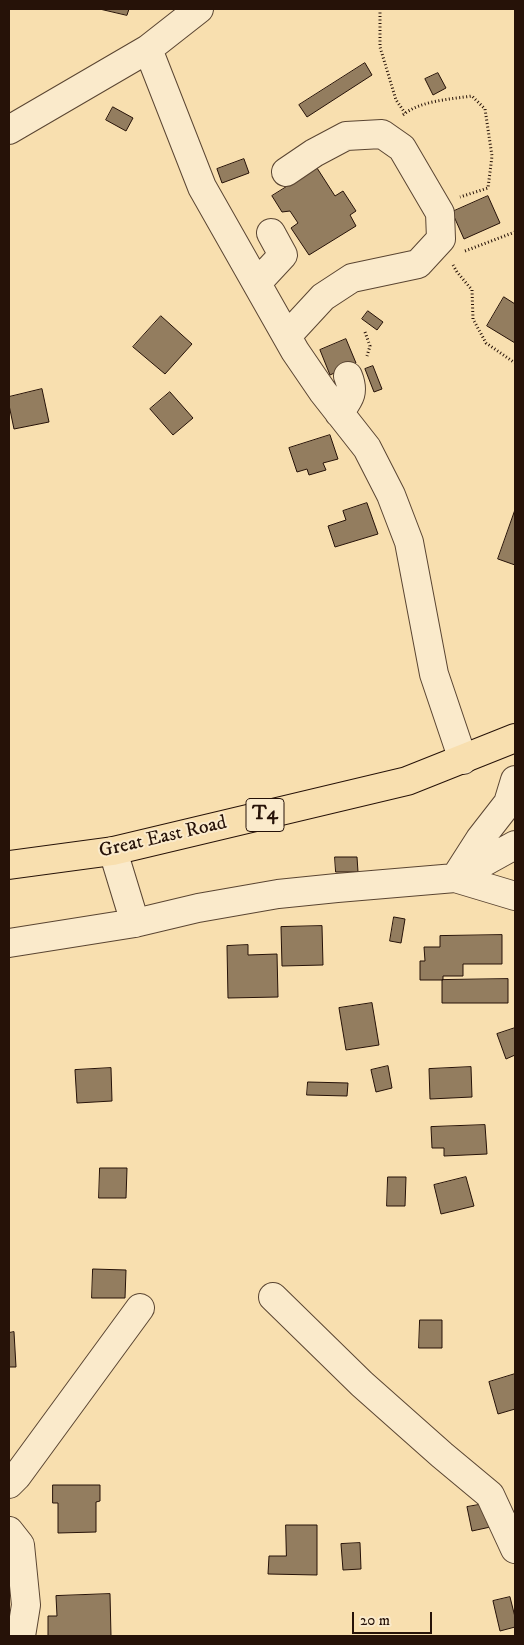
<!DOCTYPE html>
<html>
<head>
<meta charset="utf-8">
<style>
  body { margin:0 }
  #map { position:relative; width:524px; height:1645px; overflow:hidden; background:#f8dfaf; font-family:"IM FELL DW Pica",serif }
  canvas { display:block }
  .frame { position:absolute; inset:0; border:10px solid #261208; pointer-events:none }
  .scale { position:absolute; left:352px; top:1612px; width:80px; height:22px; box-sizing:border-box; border:2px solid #261208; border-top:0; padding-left:6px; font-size:15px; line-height:18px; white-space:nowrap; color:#261208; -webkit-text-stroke:4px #faeacb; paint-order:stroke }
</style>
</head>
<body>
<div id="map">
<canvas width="524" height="1645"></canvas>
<div class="frame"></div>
<div class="scale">20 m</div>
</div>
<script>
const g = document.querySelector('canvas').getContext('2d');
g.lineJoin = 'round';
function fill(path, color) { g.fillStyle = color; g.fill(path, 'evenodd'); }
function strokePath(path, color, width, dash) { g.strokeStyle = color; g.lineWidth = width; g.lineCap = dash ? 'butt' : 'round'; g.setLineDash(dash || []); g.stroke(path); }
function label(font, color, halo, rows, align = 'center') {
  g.font = font + ' "IM FELL DW Pica",serif'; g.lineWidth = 4; g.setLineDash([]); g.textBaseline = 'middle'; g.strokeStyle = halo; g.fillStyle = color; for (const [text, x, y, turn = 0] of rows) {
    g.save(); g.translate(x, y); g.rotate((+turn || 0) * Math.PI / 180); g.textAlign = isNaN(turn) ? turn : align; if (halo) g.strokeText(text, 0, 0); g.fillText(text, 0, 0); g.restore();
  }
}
const building = new Path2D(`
  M100,9H129L127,15Z
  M365,63L372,75L307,117L299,105Z
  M438,73L446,88L433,95L425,79Z
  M113,107L133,118L126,131L106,120Z
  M244,159L249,173L222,183L217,169Z
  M317,168L335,196L343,191L356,211L350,215L356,226L309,255L291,228L298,223L290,211L282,212L272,196Z
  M488,196L500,223L464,239L452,212Z
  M504,297L515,304V343L487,326Z
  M368,311L383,322L377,330L362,319Z
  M161,316L192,344L165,374L133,347Z
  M346,339L356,363L330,375L320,350Z
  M373,366L382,389L374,392L365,369Z
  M42,389L49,422L14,429L9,405V397Z
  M170,392L193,418L173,435L150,409Z
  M330,435L338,459L323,463L326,470L309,475L307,469L297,472L289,448Z
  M367,503L378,534L335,547L328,526L346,520L343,511Z
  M515,510V565L498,559Z
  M335,857H357L358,872H336Z
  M394,917L405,919L401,943L390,941Z
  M322,926L323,965L282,966L281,927Z
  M502,935V964H463V976H443V980H420V961H425L424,947H440V936Z
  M248,945V955L277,954L278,997L228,998L227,946Z
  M508,979V1003H442V980Z
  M372,1003L379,1045L346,1050L339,1008Z
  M515,1028V1055L506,1059L497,1034Z
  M388,1066L392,1088L376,1092L371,1070Z
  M471,1067L472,1097L430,1099L429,1069Z
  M111,1068L112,1101L77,1103L75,1070Z
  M308,1082L348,1083L347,1096L307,1095Z
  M485,1125L487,1154L444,1156V1148H432L431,1127Z
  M100,1168H127L126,1198H99Z
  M388,1177H406L405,1206H387Z
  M466,1177L474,1206L441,1214L434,1185Z
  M93,1269L126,1270L125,1298H92Z
  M420,1320H442V1348H419Z
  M14,1332L16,1367H9V1333Z
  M515,1374V1409L498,1414L489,1382Z
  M53,1485H100V1501L96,1502V1532L58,1533V1503H53Z
  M490,1503L495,1526L472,1531L467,1507Z
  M286,1525H317V1575L268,1574L269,1556H286Z
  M360,1543L361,1569L343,1570L341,1544Z
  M110,1594L111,1636H48V1616H57L56,1596Z
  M510,1597L515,1617V1627L500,1631L493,1601Z`);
fill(building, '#937d5f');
strokePath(building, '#261208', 1);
const minor = new Path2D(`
  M148,49L202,187L295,351L323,392L367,448L391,495L409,542L434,674L463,760
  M9,130L148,49L199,9
  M286,172L314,153L346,136L382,134L402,148L440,213L441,239L418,264L352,278L323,297L287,336
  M257,283L283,255L271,233
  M339,413C349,399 355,393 348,376
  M113,851L135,923
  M459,876L515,845
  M455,878L480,839L508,803L515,780
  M9,943L135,923L198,908L278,894L337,888L455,878L515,896
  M273,1297L362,1384L442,1455L490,1495L515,1549
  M9,1484L17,1476L140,1308
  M9,1531L20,1545L26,1605L21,1636`);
const highway = new Path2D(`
  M9,865L113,851L407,781L515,738`);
strokePath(minor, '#5a4532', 30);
strokePath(highway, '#261208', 30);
strokePath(new Path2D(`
  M380,9V47L396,100L405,113
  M403,115C419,101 451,99 472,96L485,109L492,156L488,188L460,197
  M465,251L515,232
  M453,265L457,272L472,290L473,319L486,343L515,363
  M365,332L370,346L367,356`), '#261208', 3, [1, 2.5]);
strokePath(minor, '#faeacb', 28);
strokePath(highway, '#f8dfaf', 28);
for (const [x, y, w] of [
  [265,815,38]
]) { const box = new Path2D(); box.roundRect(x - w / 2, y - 16.5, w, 33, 4); g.fillStyle = '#faeacb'; g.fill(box); strokePath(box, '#261208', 1); }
label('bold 19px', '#261208', null, [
  ["T4",265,815]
]);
label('20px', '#261208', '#faeacb', [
  ["Great East Road",163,838,-13]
]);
</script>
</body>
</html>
